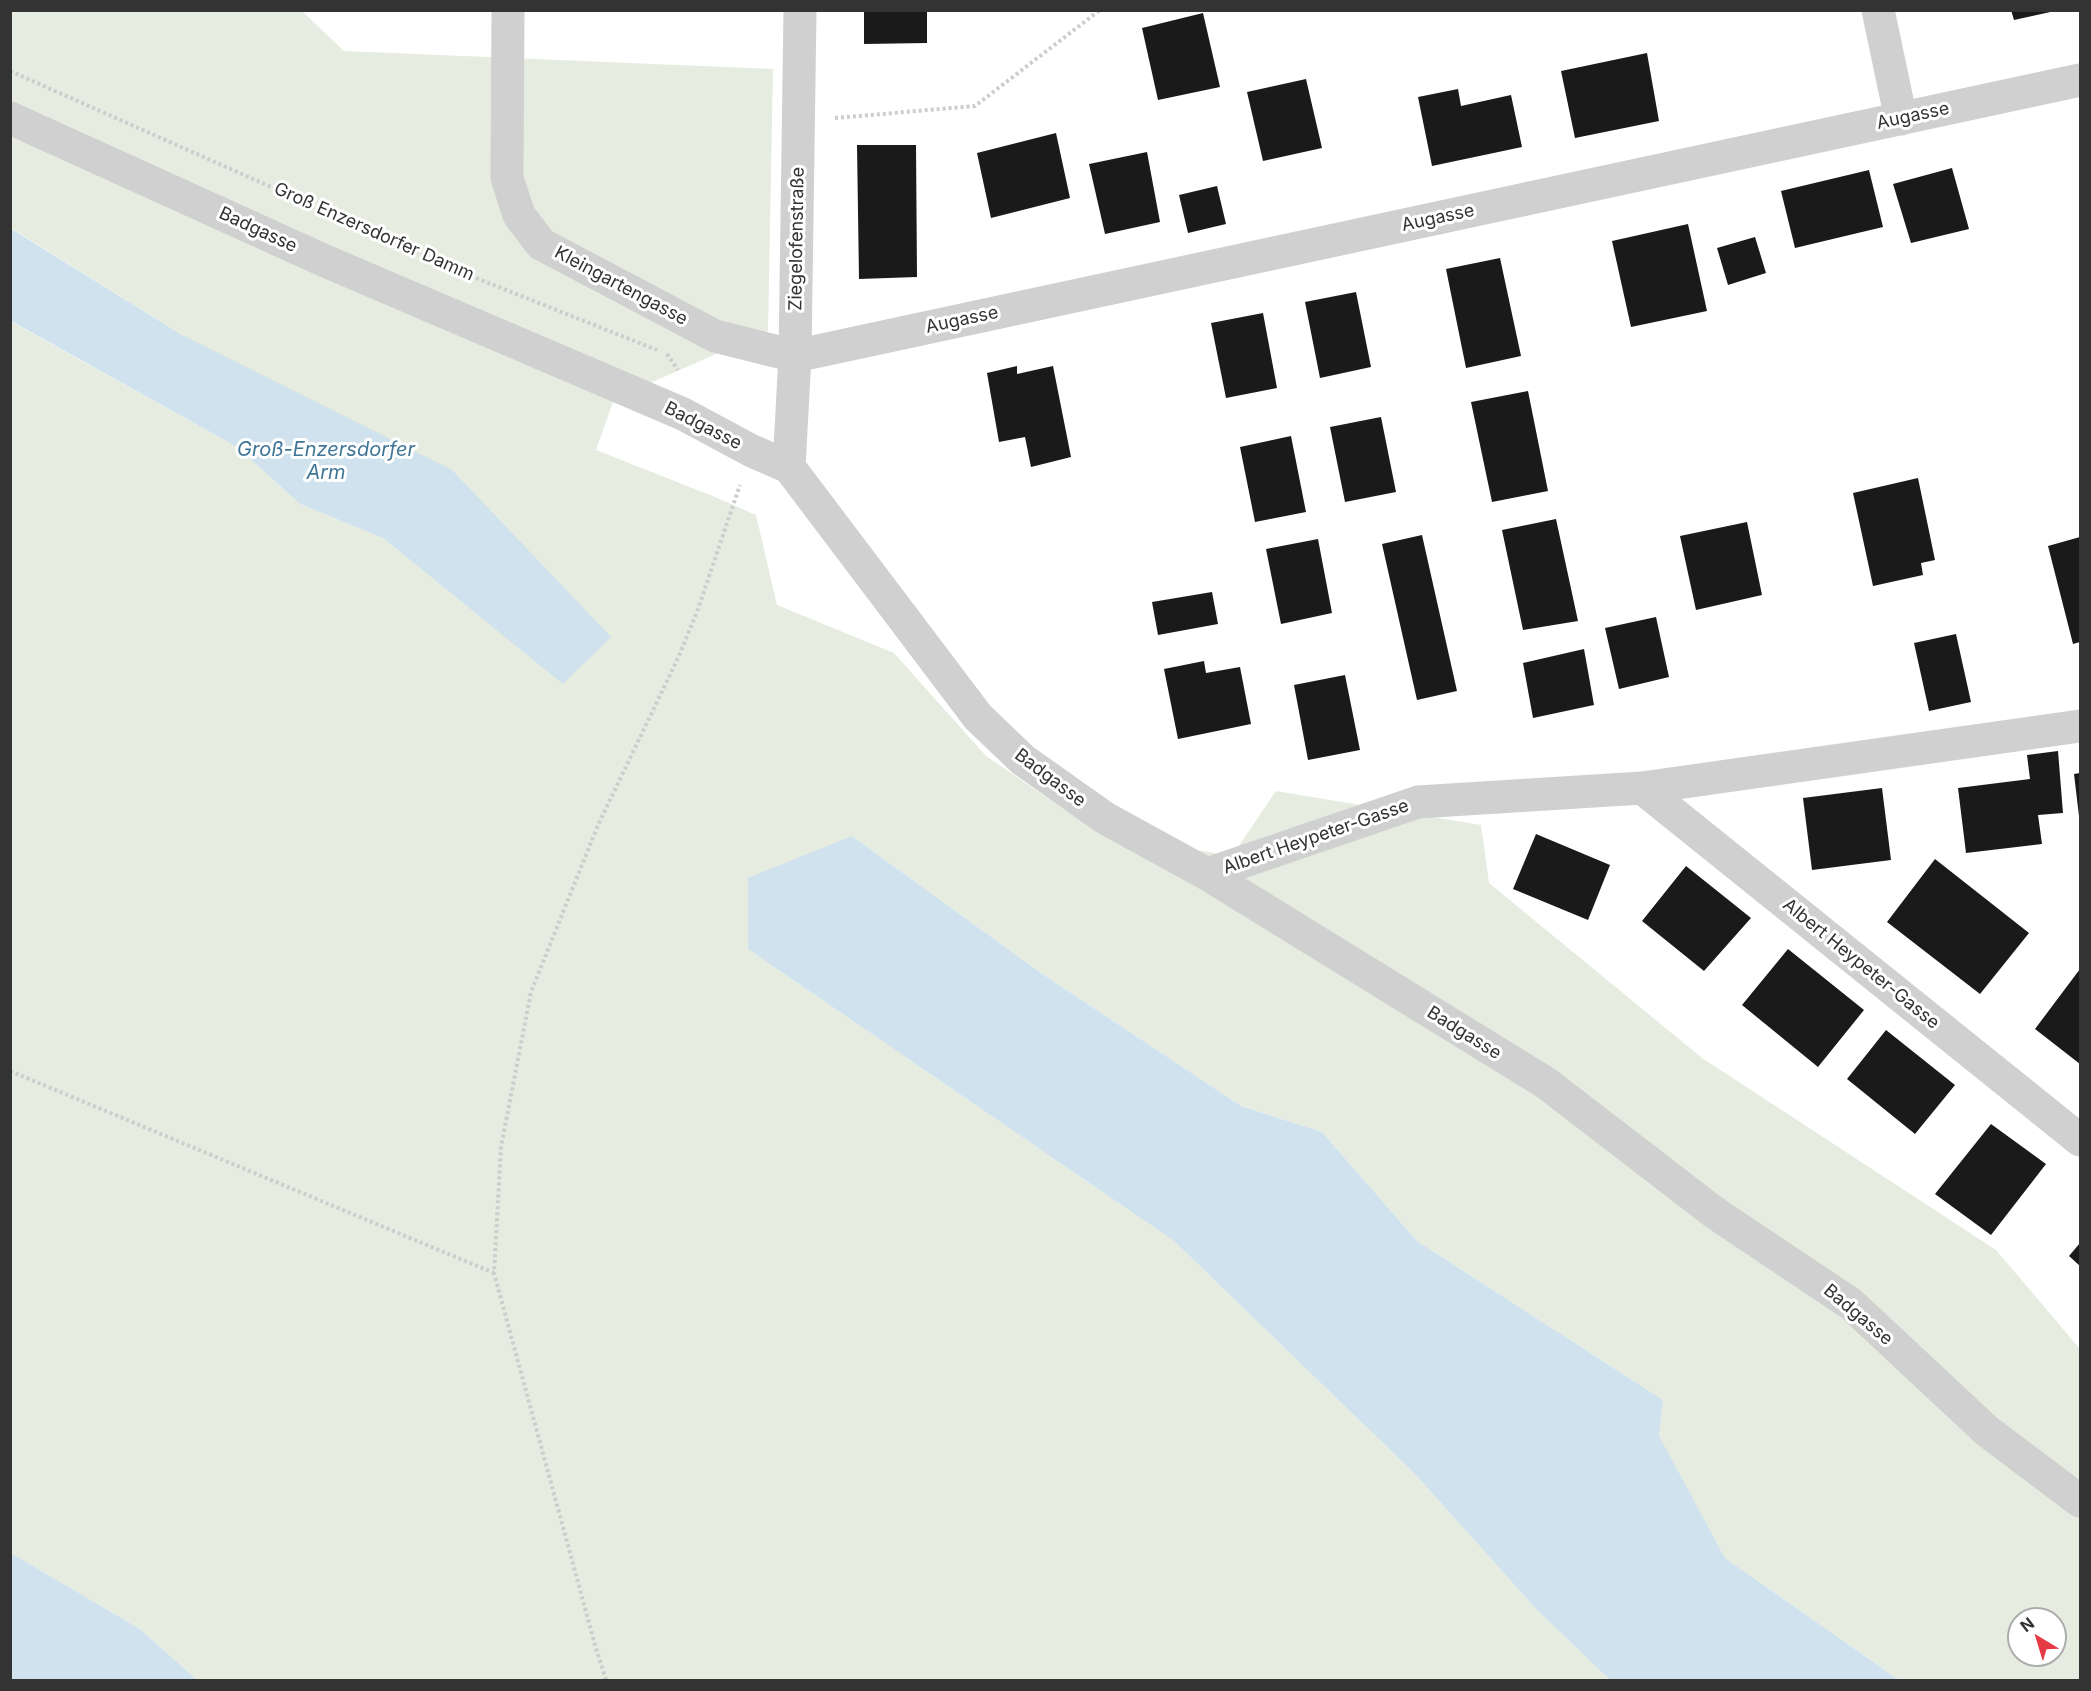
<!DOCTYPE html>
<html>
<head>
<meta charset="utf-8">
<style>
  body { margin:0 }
  #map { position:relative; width:2091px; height:1691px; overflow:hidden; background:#fff; font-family:Inter,sans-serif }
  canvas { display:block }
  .frame { position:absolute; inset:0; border:12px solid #333; pointer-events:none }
  .north { position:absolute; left:2007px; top:1607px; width:60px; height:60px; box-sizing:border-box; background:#fff; border:2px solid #adadad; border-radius:50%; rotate:322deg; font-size:16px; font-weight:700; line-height:24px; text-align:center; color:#333 }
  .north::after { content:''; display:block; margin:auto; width:21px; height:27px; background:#e63946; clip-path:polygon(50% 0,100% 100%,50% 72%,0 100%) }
</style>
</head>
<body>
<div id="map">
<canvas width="2091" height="1691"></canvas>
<div class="frame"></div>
<div class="north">N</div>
</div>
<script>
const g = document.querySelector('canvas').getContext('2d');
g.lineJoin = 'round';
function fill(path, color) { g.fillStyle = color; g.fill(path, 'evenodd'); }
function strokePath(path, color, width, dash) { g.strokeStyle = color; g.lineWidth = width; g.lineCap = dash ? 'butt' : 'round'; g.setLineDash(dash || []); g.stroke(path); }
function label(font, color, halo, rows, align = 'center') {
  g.font = font + ' Inter,sans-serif'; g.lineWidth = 6; g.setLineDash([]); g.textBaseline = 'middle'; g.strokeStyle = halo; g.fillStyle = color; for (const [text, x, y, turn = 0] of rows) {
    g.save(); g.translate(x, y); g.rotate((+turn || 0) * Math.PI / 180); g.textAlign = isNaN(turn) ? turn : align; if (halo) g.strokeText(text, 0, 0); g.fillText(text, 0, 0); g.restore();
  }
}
fill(new Path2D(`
  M11,11H302L344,51L773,69L768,331L614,399L596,450L715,497L756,515L777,605L894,653L986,756L1100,834L1232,856L1276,791L1481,825L1489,883L1702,1058L1996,1250L2080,1349V1680H1899L1725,1558L1658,1436L1663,1400L1417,1241L1322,1132L1241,1106L1041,973L852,836L748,949L1174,1241L1415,1474L1537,1610L1610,1680H197L140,1629L11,1553L10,321L237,447L300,504L383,538L563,683L182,335L11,228ZM2019,1619H2055V1655H2019Z`), '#e6ecdf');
fill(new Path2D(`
  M10,228L182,335L452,470L611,637L563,684L383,538L300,504L237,447L11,321Z
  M852,836L1041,973L1241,1106L1322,1132L1417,1241L1663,1400L1659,1436L1725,1558L1899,1680H1610L1537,1610L1415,1474L1174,1241L748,949V878Z
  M11,1553L140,1629L197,1680H11Z`), '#cfe2ee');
fill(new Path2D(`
  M864,10H927V43L864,44Z
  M2011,10H2054L2055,11L2014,20Z
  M1203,13L1220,87L1158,100L1142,28Z
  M1647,53L1659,121L1575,138L1561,71Z
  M1306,79L1322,148L1263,161L1247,92Z
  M1458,89L1461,106L1511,95L1522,147L1432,166L1418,97Z
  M1056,133L1070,198L991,218L977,153Z
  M857,145H916L917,277L859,279Z
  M1147,152L1160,222L1105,234L1089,164Z
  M1952,168L1969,229L1911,243L1893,184Z
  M1869,170L1883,227L1795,248L1781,191Z
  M1217,186L1226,224L1188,233L1179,195Z
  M1688,224L1707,311L1631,327L1612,241Z
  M1755,237L1766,273L1728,285L1717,248Z
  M1500,258L1521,356L1466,368L1446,269Z
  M1356,292L1371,367L1320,378L1305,302Z
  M1263,313L1277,388L1226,398L1211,323Z
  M1017,366V374L1053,366L1071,457L1031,467L1025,437L999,442L987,373Z
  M1528,391L1548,491L1492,502L1471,402Z
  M1381,417L1396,492L1345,502L1330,427Z
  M1291,436L1306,512L1255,522L1240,447Z
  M1918,478L1935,560L1921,563L1923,575L1873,586L1853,493Z
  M1556,519L1578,621L1523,630L1502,530Z
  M1747,522L1762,595L1696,610L1680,536Z
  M1422,535L1457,691L1417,700L1382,544Z
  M2080,537V642L2073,644L2048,546Z
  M1318,539L1332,613L1281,624L1266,549Z
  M1212,592L1218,624L1158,635L1152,602Z
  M1656,617L1669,677L1619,689L1605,628Z
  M1956,634L1971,702L1929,711L1914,643Z
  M1584,649L1594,705L1533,718L1523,663Z
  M1204,661L1206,673L1240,667L1251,724L1178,739L1164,669Z
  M1345,675L1360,750L1308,760L1294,685Z
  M2058,751L2063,813L2038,815L2042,844L1966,853L1958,788L2030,779L2027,755Z
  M2080,773V816H2079L2074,774Z
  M1882,788L1891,860L1812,870L1803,798Z
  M1536,834L1610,865L1588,920L1513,889Z
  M1935,859L2029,933L1980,994L1887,922Z
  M1686,866L1751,918L1704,971L1642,921Z
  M1788,949L1864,1010L1818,1067L1742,1005Z
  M2080,969V1064L2035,1029Z
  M1886,1030L1955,1085L1915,1134L1847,1079Z
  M1991,1124L2046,1164L1991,1235L1935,1194Z
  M2080,1243V1266L2069,1256Z`), '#1a1a1a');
strokePath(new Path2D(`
  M10,71L476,278L657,350
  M835,118L975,106L1100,10
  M667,354L678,370
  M10,1071L494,1273
  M606,1680L595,1645L494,1273L501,1147L531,992L598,825L679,656L698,609L740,485`), '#cdcdcd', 4, [3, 3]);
strokePath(new Path2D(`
  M508,10L507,178L519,215L541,244L715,336L795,356L2080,80
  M1878,10L1901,119
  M10,118L323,260L683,414L752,451L789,467L978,717L1023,760L1105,818L1207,874L1546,1083L1715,1213L1851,1304L1987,1431L2080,1501
  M789,467L795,356L800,10
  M1642,788L2080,1140
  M1207,874L1418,802L1642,788L2080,726`), '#d0d0d0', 33);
label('18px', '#333', '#fff', [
  ["Augasse",1913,116,-12],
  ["Augasse",1438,218,-12],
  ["Badgasse",258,230,25],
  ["Groß Enzersdorfer Damm",374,232,24],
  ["Ziegelofenstraße",797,239,-89],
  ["Kleingartengasse",621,286,28],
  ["Augasse",962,320,-12],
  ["Badgasse",703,426,27],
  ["Badgasse",1050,778,37],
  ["Albert Heypeter-Gasse",1316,837,-19],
  ["Albert Heypeter-Gasse",1861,964,39],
  ["Badgasse",1464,1033,32],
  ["Badgasse",1858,1315,40]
]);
label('italic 20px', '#3f7597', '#fff', [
  ["Groß-Enzersdorfer",326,450],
  ["Arm",326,473]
]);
</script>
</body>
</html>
